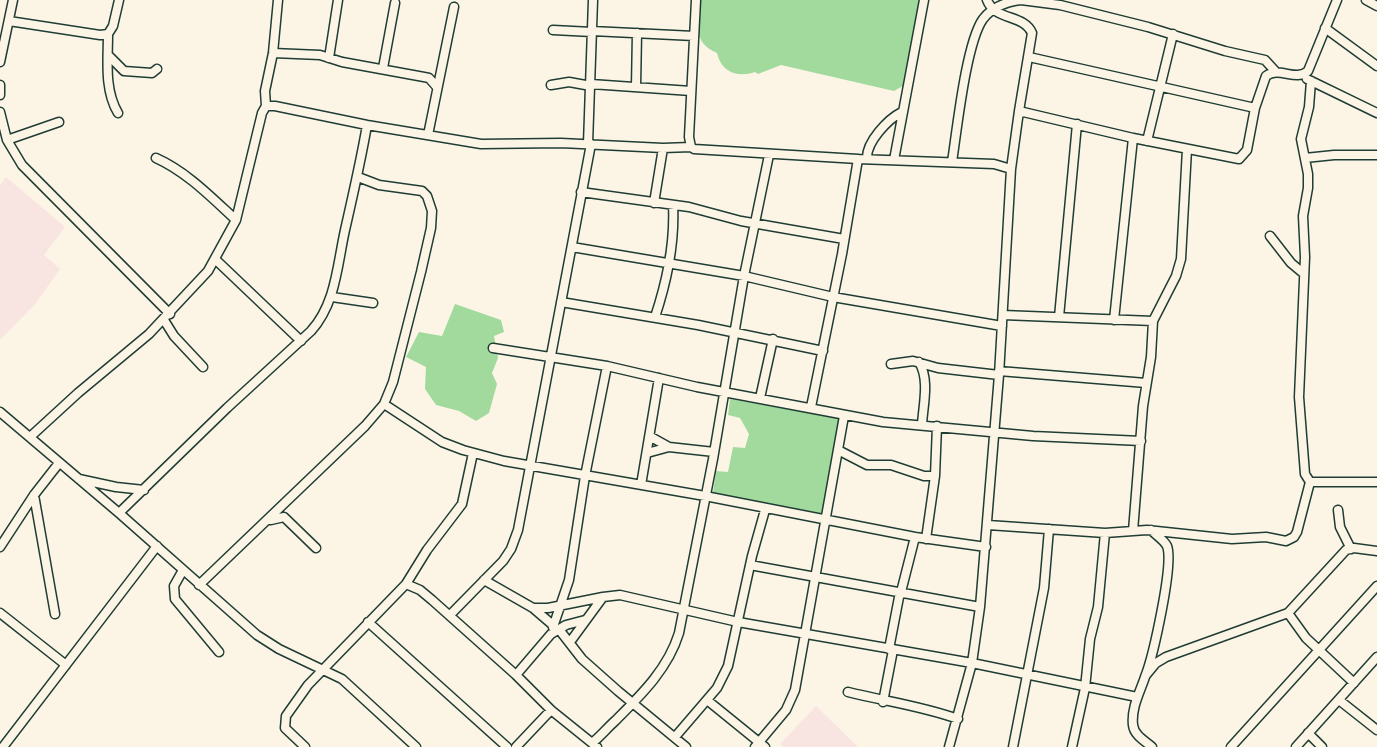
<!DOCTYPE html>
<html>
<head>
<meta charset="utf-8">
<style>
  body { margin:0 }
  canvas { display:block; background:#fcf5e5 }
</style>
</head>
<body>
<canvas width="1377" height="747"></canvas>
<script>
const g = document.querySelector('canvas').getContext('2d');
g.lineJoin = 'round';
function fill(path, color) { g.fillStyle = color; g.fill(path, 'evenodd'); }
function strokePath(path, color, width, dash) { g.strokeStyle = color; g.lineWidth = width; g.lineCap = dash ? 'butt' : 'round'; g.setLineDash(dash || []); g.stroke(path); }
fill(new Path2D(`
  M6,177L65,227L44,255L60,269L36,303L0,340V185Z
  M816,706L858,747H784L780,744Z`), '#f8e4e1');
fill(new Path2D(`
  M701,0H922L903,86L894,91L781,65L758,74L755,72C737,78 721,72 717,53C691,42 700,24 701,0Z
  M455,304L501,320L504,332L494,336L498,358L492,373L497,384L489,413L476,421L459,411L436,405L425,389L426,367L406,357L419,332L442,336Z
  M730,399L841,419L822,520L712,499L716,471L728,472L733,447L745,448L749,434L740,418L728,415Z`), '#a2da9e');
const minor = new Path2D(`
  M696,0L689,137L691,147L694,149L858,159L994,164L1011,169L999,375L980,607L972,663L949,747
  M987,0C995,21 1024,14 1032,33L1019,111
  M1021,0L1060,5L1148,27L1225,51L1265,60L1276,72
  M1366,0L1377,6
  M9,21L100,35L108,34L113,26L119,0
  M1325,28L1377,66
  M553,30L592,32
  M592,31L694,36
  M108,34C108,59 104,90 118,113
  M273,53L320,55L342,62L424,77L429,78L436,86
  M108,55L124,71L152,73L157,69
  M1029,57L1255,108
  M329,58L338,0
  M0,62L13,0
  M383,68L395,3
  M1307,79L1377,113
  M1311,81L1309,107L1301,139L1308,174V188L1303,216L1305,257L1299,397L1305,474L1310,482H1377
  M591,84L691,91
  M0,85V95
  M551,85L569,82L591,86
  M636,87L637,33
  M266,106L265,91L273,53L278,0
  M0,112L7,140L22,165L170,314
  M428,135L454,7
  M7,140L59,122
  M1147,141L1173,34
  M588,144L593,0
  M156,158C187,172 211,197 236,220
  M1305,158L1334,155H1377
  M867,159C866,142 888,119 902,112
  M894,160L924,0
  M952,162C957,130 966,43 983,19C992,7 1006,2 1020,0
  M1011,169L1019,111L1133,138L1239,159L1247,150L1255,108L1266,76C1279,66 1296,82 1308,71L1337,0
  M581,192L689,207L741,221L844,239
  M654,203L663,148
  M1270,236L1291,263L1303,273
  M572,247L744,276L833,297L1002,326
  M216,260L301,341
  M332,297L373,303
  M561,302L698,325L823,351
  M1003,315L1153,321
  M655,317C667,281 675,243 673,205
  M1059,317L1077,124
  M164,320L174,336L203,367
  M1114,320L1133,138
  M493,348L607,366L697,387L883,422L1033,436L1141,441
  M919,362C930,380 923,405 922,425
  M891,364L913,361L938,368L999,375
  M999,371L1146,383
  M760,398L773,339
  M384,404L442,442L463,450L504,461L705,496L915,537L986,547
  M811,407L842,254L858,159
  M0,412L119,513L257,635L279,649L342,679L416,747
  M30,437L78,393L149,334L208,271L236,220L262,113L266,106H275L367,125L481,144L561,143L663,148L691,147
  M651,437L669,447L714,452
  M838,450L867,465H891L924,476H935
  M647,453L669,447
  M79,479L116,487L144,490
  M641,485L659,378
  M34,495L55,614
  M1338,510L1340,527L1351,549
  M119,513L227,408L311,331C336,303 337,266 345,230C353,195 361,160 367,125
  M271,520L284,517L316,548
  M988,525L1105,533L1147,530L1232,539L1266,537L1286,541L1294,537L1297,532L1310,482
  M1151,530C1156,535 1164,540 1167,546C1174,564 1153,657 1145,677C1140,692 1131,708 1133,725C1134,735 1145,741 1152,747
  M1133,531L1143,406L1151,357L1153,321L1176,276L1181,259L1187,149
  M926,539L935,476L937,426
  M0,547L34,495L59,463
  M750,565L980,607
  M183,570L174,586L175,599L219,652
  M484,580L533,608L561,632L582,659L618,691L686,747
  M406,584L427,550L462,504L473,453
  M199,585L365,426L384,404L393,382L421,272L431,228L432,211L427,196L422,191L379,185L358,177
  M901,592L915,537
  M533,608H548L603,597
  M0,613L66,665
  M1288,613L1306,638L1354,683
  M450,615L503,561L511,549L518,530L591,144
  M368,622L507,747
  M553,627L569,580L585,476L607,366
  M570,642L603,597L620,595L738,622L972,663L1137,697
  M889,649L900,592
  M516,675L551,634L566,625L585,620
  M1146,675L1156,663L1166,657L1288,613L1346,550L1354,548L1377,551
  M848,692C884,701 922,706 958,719
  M707,700L765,747
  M1339,700L1377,730
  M883,702L893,650
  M1308,733L1322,747
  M675,737L717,688L728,666L752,556L765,510
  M592,743C601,736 607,728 615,721C641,695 668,669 679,633L713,459L744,276L769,155
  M3,747L157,546
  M305,747L285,728L286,716L308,685L406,584L420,590L432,600L516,675L551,710L597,747
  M516,747L551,710
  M755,747L786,710L795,690L844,416
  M1013,747L1044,588L1049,529
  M1072,747L1085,688L1090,639L1098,607L1105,533
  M1231,747L1377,586
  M1296,747L1377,657`);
strokePath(minor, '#1f3d34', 11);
strokePath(minor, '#fcf5e5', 8);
</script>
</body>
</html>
